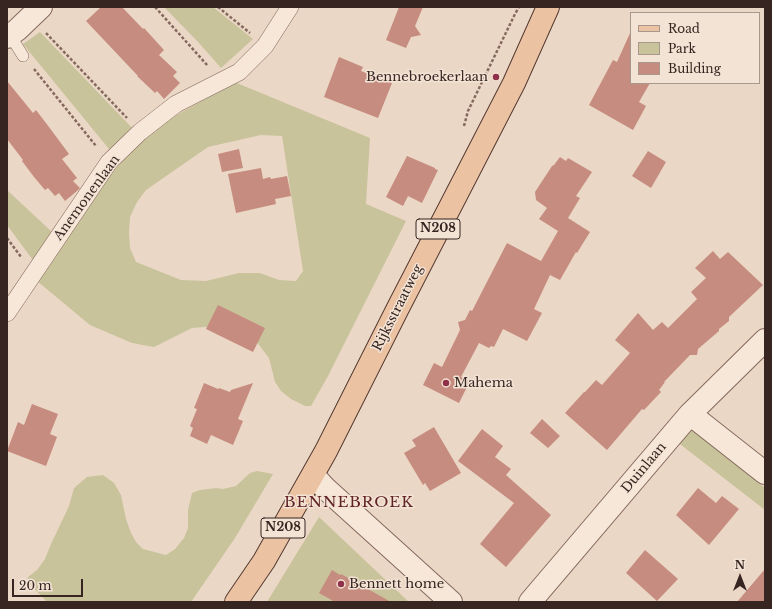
<!DOCTYPE html>
<html>
<head>
<meta charset="utf-8">
<style>
  body { margin:0 }
  #map { position:relative; width:772px; height:609px; overflow:hidden; background:#ebd7c6; font-family:"Libre Baskerville",serif }
  canvas { display:block }
  .frame { position:absolute; inset:0; border:8px solid #362520; pointer-events:none }
  .legend { position:absolute; left:630px; top:12px; width:130px; height:72px; box-sizing:border-box; background:#f3e3d5; border:1px solid #a7978d; margin:0; padding:5px 7px; list-style:none; font-size:12px; color:#362520 }
  .legend li { display:flex; align-items:center; gap:8px; height:20px }
  .legend b { width:20px; border:1px solid #a7978d }
  .north { position:absolute; left:720px; top:557px; width:40px; height:40px; -webkit-text-stroke:3px #f3e3d5; paint-order:stroke; rotate:0deg; font-size:11px; font-weight:700; line-height:16px; text-align:center; color:#362520 }
  .north::after { content:''; display:block; margin:auto; width:14px; height:18px; background:#362520; clip-path:polygon(50% 0,100% 100%,50% 72%,0 100%) }
  .scale { position:absolute; left:12px; top:579px; width:71px; height:18px; box-sizing:border-box; border:2px solid #362520; border-top:0; padding-left:5px; font-size:12px; line-height:14px; white-space:nowrap; color:#362520; -webkit-text-stroke:3px #f3e3d5; paint-order:stroke }
</style>
</head>
<body>
<div id="map">
<canvas width="772" height="609"></canvas>
<div class="frame"></div>
<ul class="legend">
<li><b style="height:5px;background:#ebc2a2"></b>Road</li>
<li><b style="height:11px;background:#c8c39b"></b>Park</li>
<li><b style="height:11px;background:#c68c7f"></b>Building</li>
</ul>
<div class="north">N</div>
<div class="scale">20 m</div>
</div>
<script>
const g = document.querySelector('canvas').getContext('2d');
g.lineJoin = 'round';
function fill(path, color) { g.fillStyle = color; g.fill(path, 'evenodd'); }
function strokePath(path, color, width, dash) { g.strokeStyle = color; g.lineWidth = width; g.lineCap = dash ? 'butt' : 'round'; g.setLineDash(dash || []); g.stroke(path); }
function label(font, color, halo, rows, align = 'center') {
  g.font = font + ' "Libre Baskerville",serif'; g.lineWidth = 3; g.setLineDash([]); g.textBaseline = 'middle'; g.strokeStyle = halo; g.fillStyle = color; for (const [text, x, y, turn = 0] of rows) {
    g.save(); g.translate(x, y); g.rotate((+turn || 0) * Math.PI / 180); g.textAlign = isNaN(turn) ? turn : align; if (halo) g.strokeText(text, 0, 0); g.fillText(text, 0, 0); g.restore();
  }
}
fill(new Path2D(`
  M164,7H213L253,39L221,68L199,43Z
  M40,32L136,132L109,149L23,44Z
  M232,81L370,138L366,204L406,221L328,376L311,406H305L291,399L281,391L275,382L269,358L256,341L217,326L192,328L154,347L132,343L90,325L37,281L87,210L105,178L155,129L180,113L218,92ZM261,135L282,136L303,271L296,281L279,280L260,273H239L206,281L181,280L136,262L130,248L129,232L130,217L137,202L146,190L208,147Z
  M7,190L52,232L35,263L7,225Z
  M690,427L765,488V510L676,441Z
  M257,471L273,474L235,538L191,602H47L28,582V577L37,570L45,559L51,544L69,506L74,488L87,477L103,475L114,483L121,495L126,519L131,533L136,542L143,549L166,555L175,549L184,538L188,528V510L192,493L200,490L216,488L223,489L236,486L250,473Z
  M319,517L409,602H267Z`), '#c8c39b');
fill(new Path2D(`
  M101,7H122L143,29L144,28L164,50L159,55L177,72L173,76L180,83L164,99L157,91L155,93L137,76H138L86,21Z
  M399,7H423L415,26L421,35L411,37L406,48L386,40Z
  M631,31V83H650L639,102L646,106L633,130L589,105L613,60L617,62Z
  M339,57L363,67L361,71L392,83L378,118L324,97Z
  M7,81L33,113L36,110L49,127L69,154L62,159L77,178L73,181L80,188L77,191L65,201L59,193L55,196L48,188L45,190L34,177L22,161L23,160L7,139Z
  M239,149L243,168L222,172L218,154Z
  M648,151L666,162L651,188L632,176Z
  M407,156L435,168V169L438,170L422,203L408,196L403,206L386,197Z
  M560,157L566,161L568,158L592,172L576,196L580,198L568,218L590,232L577,253L576,252L560,280L550,275L534,309L542,313L527,341L503,329L494,347L491,346L489,348L479,343L461,377L470,381L459,403L423,385L434,363L442,367L460,330L458,322L465,320L470,310L472,311L507,243L541,261L558,231L539,219L547,208L536,200L535,192L552,166L554,165Z
  M261,168L263,179L270,177L271,179L287,176L291,196L275,199L276,204L236,213L228,174Z
  M713,251L720,259L728,252L763,285L729,317V321L719,329V331L698,349L697,355H690L664,382H665L659,390L661,392L644,410L642,409L607,450L565,413L584,392H585L596,380L602,385L630,353L615,340L638,313L653,330L662,322L668,328L697,299L691,292L706,278L695,268Z
  M218,305L265,328L253,352L206,329Z
  M204,383L218,389L219,388L230,392L231,390L253,383L238,419L243,421L233,445L211,435L207,444L190,436L193,428L190,426L197,409L194,408Z
  M32,404L58,414L50,434L57,437L46,466L7,451L18,422L24,425Z
  M542,419L560,436L548,448L530,433Z
  M434,427L461,473L430,491L425,483L423,485L404,453L416,446L412,440Z
  M482,429L503,446L495,457L511,469L506,475L551,515L506,567L480,544L514,503L458,461Z
  M698,488L716,503L722,496L739,509L709,545L676,515Z
  M645,550L678,579L657,601L626,573Z
  M765,569V602H737Z
  M332,570L340,575L341,574L391,602H335L319,593Z`), '#c68c7f');
const service = new Path2D(`
  M10,35L23,56`);
const pedestrian = new Path2D(`
  M7,313L109,162L140,132L176,104L239,72L265,46L290,7`);
const minor = new Path2D(`
  M7,37L17,30L41,7
  M690,414L765,473
  M313,475L325,488L451,602
  M530,602L690,414L765,340`);
const primary = new Path2D(`
  M236,602L264,561L326,451L398,308L514,83L548,7`);
strokePath(service, '#85695d', 12);
strokePath(pedestrian, '#85695d', 18);
strokePath(minor, '#85695d', 24);
strokePath(primary, '#533931', 24);
strokePath(new Path2D(`
  M155,7L208,66
  M218,7L250,33
  M46,33L127,118
  M34,69L96,146
  M464,126L468,111L515,14L519,7
  M7,238L21,257`), '#85695d', 2.5, [3, 2]);
strokePath(service, '#f6e7d9', 11);
strokePath(pedestrian, '#f6e7d9', 17);
strokePath(minor, '#f6e7d9', 22);
strokePath(primary, '#ebc2a2', 22);
for (const [x, y, r, color] of [
  [496,77,4,"#8f3249"],
  [446,383,4,"#8f3249"],
  [341,584,4,"#8f3249"]
]) { const dot = new Path2D(); dot.arc(x, y, r, 0, 2 * Math.PI); g.fillStyle = color; g.fill(dot); strokePath(dot, '#f3e3d5', 1.5); }
for (const [x, y, w] of [
  [438,229,44],
  [283,528,44]
]) { const box = new Path2D(); box.roundRect(x - w / 2, y - 10, w, 20, 3); g.fillStyle = '#f3e3d5'; g.fill(box); strokePath(box, '#362520', 1); }
label('bold 12px', '#362520', null, [
  ["N208",438,229],
  ["N208",283,528]
]);
label('13px', '#362520', '#f3e3d5', [
  ["Bennebroekerlaan",488,77,"right"],
  ["Mahema",454,383],
  ["Bennett home",349,584]
], 'left');
label('13px', '#362520', '#f3e3d5', [
  ["Anemonenlaan",87,198,-54],
  ["Rijksstraatweg",398,308,-63],
  ["Duinlaan",644,468,-50]
]);
g.letterSpacing = '1px';
label('15px', '#602325', '#f3e3d5', [
  ["BENNEBROEK",349,503]
]);
g.letterSpacing = '0px';
</script>
</body>
</html>
